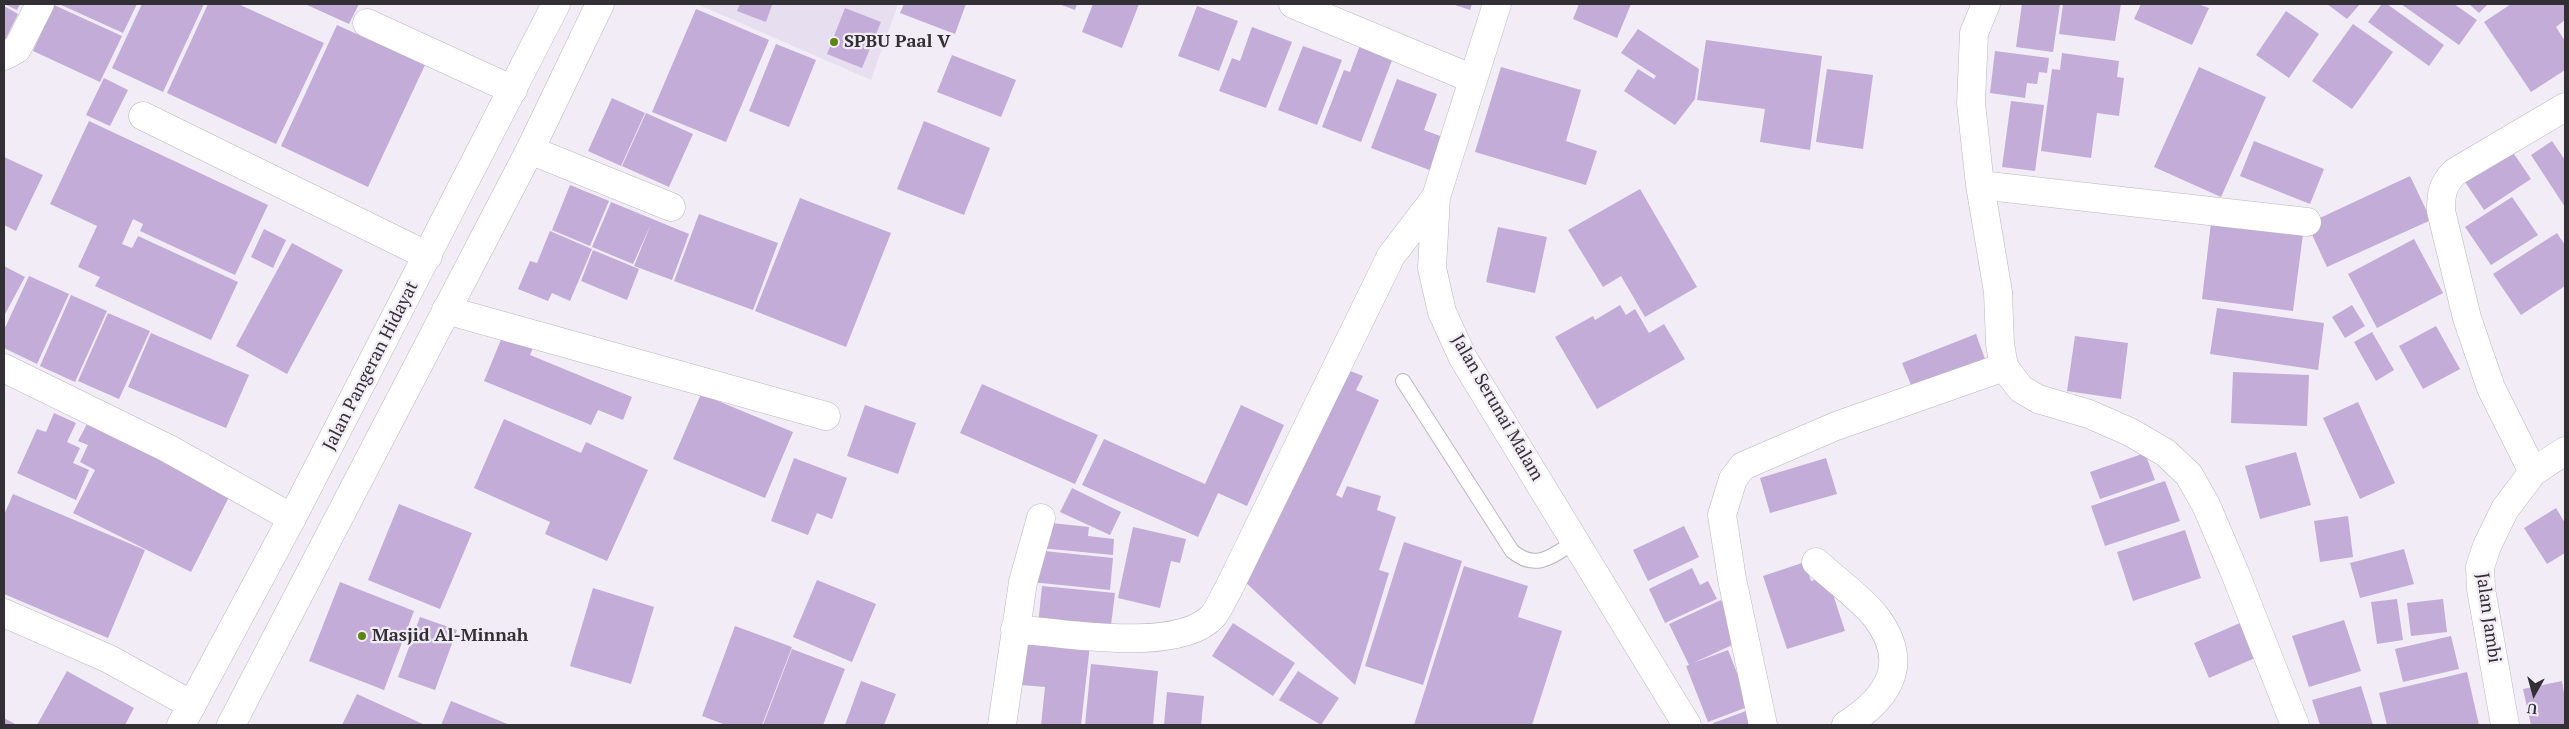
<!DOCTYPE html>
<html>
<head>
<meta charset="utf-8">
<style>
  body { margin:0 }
  #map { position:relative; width:2569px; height:729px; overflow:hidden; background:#f1ecf6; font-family:"PT Serif",serif }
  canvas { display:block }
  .frame { position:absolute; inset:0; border:5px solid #323034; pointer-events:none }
  .north { position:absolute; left:2509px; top:669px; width:50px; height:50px; -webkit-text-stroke:4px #f1ecf6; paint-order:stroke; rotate:187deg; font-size:14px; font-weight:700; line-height:20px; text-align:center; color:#323034 }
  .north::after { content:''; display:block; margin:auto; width:18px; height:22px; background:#323034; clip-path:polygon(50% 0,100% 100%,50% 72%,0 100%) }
</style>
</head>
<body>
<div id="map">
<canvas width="2569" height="729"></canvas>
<div class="frame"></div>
<div class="north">U</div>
</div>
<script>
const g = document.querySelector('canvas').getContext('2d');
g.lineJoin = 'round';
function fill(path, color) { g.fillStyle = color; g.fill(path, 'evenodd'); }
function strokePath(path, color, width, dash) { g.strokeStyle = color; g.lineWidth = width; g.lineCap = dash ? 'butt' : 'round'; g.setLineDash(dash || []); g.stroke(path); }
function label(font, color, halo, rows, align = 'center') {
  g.font = font + ' "PT Serif",serif'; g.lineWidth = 4.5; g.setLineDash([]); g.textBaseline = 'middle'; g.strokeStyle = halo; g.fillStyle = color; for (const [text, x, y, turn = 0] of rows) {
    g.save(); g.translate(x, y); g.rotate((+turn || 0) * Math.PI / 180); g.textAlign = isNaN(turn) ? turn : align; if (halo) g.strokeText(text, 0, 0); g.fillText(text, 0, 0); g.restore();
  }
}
fill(new Path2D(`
  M697,4H898L871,80Z`), '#e7def0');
fill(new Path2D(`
  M4,4H20L17,10Z
  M59,4H137L123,33Z
  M142,4H204L163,92L112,68Z
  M208,4H238L324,43L276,144L167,93Z
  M305,4H359L349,24Z
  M740,4H769L772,5L766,22L737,11Z
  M904,4H966L955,34L900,13Z
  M1059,4H1077L1075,10Z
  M1093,4H1139L1122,48L1082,32Z
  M1452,4H1472L1470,10Z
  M1579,4H1631L1617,38L1573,19Z
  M2022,4H2060L2053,52L2016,47Z
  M2063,4H2121L2115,41L2059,34Z
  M2141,4H2198L2209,8L2192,45L2134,19Z
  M2327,4H2360L2347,19Z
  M2382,4H2387L2444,45L2429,66L2368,22Z
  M2401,4H2454L2477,20L2459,45Z
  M2469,4H2488L2479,13Z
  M2511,4L2565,5V20L2556,27L2565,41V70L2531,92L2484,22Z
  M54,5L122,36L100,82L33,51Z
  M4,6L18,14L4,42Z
  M1197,6L1238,21L1219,71L1178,56Z
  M845,8L881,22L862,68L827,54Z
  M696,9L769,40L726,142L652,112Z
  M2286,11L2319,34L2289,78L2256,55Z
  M2353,24L2393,52L2352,109L2312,81Z
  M337,25L425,65L368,187L281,146Z
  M1252,27L1292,42L1266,108L1219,91L1232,58L1240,61Z
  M1638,29L1699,69L1695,99L1675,125L1624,91L1638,69L1654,79L1656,76L1621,53Z
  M1363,37L1396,50L1361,142L1322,127L1344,70L1350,72Z
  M1706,40L1822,56L1810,150L1760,142L1765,109L1697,100Z
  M776,44L816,60L789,127L749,111Z
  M1303,46L1342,60L1317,125L1278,110Z
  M1995,51L2049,58L2047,73L2039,72L2037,84L2027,83L2025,98L1990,93Z
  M2062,53L2119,61L2117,77L2124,78L2119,116L2097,113L2091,158L2041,151L2052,69L2060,70Z
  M952,55L1016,80L1001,117L937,92Z
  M1501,67L1581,90L1566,141L1597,151L1586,185L1475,152Z
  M2199,67L2266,97L2221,197L2154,167Z
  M1827,69L1873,75L1863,149L1816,142Z
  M104,78L128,90L110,126L86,115Z
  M1397,79L1437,94L1424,130L1448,139L1435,172L1371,148Z
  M612,98L645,113L621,166L588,151Z
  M2011,101L2044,105L2035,171L2002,167Z
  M646,113L693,134L669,187L622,166Z
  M89,121L268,205L235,275L140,231L143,224L133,219L122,244L132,248L138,236L238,282L211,340L95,286L100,277L78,267L97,226L50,204Z
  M924,121L990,148L964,215L897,189Z
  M2254,141L2324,169L2310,204L2240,176Z
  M2552,141L2565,160V207L2531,155Z
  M2508,145L2531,179L2484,210L2461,176Z
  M4,157L43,175L16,231L4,225Z
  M2410,176L2431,220L2327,267L2307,224Z
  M570,185L609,201L590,246L552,230Z
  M1640,189L1697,287L1645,317L1621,276L1603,287L1568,230Z
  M2512,197L2538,235L2491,265L2465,227Z
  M800,198L891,233L846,347L755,311Z
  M611,202L689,234L672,280L634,266L651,224L633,264L592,247Z
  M699,214L778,243L753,310L674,281Z
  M2211,223L2303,234L2293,311L2202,299Z
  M1498,227L1547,237L1535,293L1486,282Z
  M264,229L286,240L273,268L251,257Z
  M550,231L592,249L570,301L552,293L548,301L518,289L530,261L537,263Z
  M2557,233L2565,245V286L2521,315L2493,274Z
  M2414,239L2443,293L2377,328L2348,274Z
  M292,243L343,270L287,374L236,346Z
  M593,250L639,269L627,300L581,281Z
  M4,266L25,277L4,316Z
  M29,276L69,294L37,364L4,348V330Z
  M71,295L107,311L75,382L40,366Z
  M1620,305L1626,315L1635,309L1649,333L1664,324L1685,359L1597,409L1555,337L1593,316L1595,320Z
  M2352,305L2365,326L2345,338L2332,317Z
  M2217,308L2324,323L2318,370L2210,354Z
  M108,313L150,331L119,399L78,381Z
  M2436,326L2460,369L2423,389L2399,346Z
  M505,330L535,343L530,355L632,397L623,420L598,410L591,425L484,381Z
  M2372,332L2394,370L2376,381L2354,342Z
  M151,333L249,375L226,428L128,387Z
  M1976,334L1986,362L1913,390L1902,363Z
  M2075,336L2128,343L2121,399L2067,391Z
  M1340,367L1363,376L1356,390L1379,400L1336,495L1342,498L1347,486L1381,496L1377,510L1396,517L1379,570L1389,573L1355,685L1242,579Z
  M2233,372L2309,375L2307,426L2231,423Z
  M982,384L1098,435L1075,484L960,433Z
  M701,394L793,432L765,498L673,459Z
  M2358,402L2395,483L2360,499L2323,418Z
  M865,405L916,423L898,474L847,456Z
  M1241,405L1284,425L1247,506L1218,493L1198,537L1082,485L1104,439L1205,484Z
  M54,413L76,423L67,442L80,448L73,463L89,470L76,500L17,473L37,429L46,432Z
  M504,419L581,453L586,442L648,470L607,561L545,534L550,522L474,488Z
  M87,424L230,495L191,572L73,513L95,470L80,462L88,445L78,441Z
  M2296,452L2311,505L2260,519L2245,466Z
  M2145,453L2155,480L2100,499L2090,472Z
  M794,458L847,478L832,519L817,513L808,535L771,521Z
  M1826,458L1837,494L1770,513L1760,478Z
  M2165,481L2180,521L2105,546L2091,506Z
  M1072,488L1121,512L1110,535L1060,512Z
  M13,494L145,550L108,638L4,594V515Z
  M399,504L472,533L440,609L368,580Z
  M2556,508L2565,523V553L2547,564L2524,528Z
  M2348,516L2353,557L2320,562L2314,521Z
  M1042,522L1089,527L1088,536L1114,539L1113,555L1040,548Z
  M1684,526L1699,557L1648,581L1633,550Z
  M1133,527L1186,539L1180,563L1171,561L1160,608L1118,598Z
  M2185,530L2201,578L2133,601L2117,552Z
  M1404,542L1462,561L1423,685L1365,666Z
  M2404,549L2414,584L2360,598L2350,563Z
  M1034,550L1113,558L1110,590L1031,582Z
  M1805,562L1811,581L1827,576L1845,631L1787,649L1763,576Z
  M1464,566L1528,586L1518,617L1562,631L1532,725H1414Z
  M1692,568L1700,585L1708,581L1717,599L1665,623L1649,589Z
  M817,580L876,604L852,662L793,637Z
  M340,582L414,611L384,690L309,661Z
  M1042,586L1115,593L1110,633L1038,625Z
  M593,588L654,607L631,684L570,666Z
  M2397,599L2403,640L2377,644L2371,602Z
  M2443,599L2447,632L2411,636L2407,603Z
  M1721,600L1741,641L1693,663L1728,650L1750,706L1708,722L1686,666L1689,665L1669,624Z
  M420,617L457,630L435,690L398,677Z
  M2344,620L2361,671L2309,687L2292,636Z
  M1233,623L1295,663L1273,696L1212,656Z
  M2240,623L2255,658L2209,678L2194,643Z
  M735,626L792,647L762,725H726L702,716Z
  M2451,636L2459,669L2403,682L2395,649Z
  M1026,639L1090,645L1081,725H1041L1045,687L1021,685Z
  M792,649L845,669L823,725H763Z
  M1091,664L1158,671L1153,725H1085Z
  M67,671L134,708L125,725H37Z
  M1298,671L1339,698L1321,725L1279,700Z
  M2467,672L2479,725H2387L2379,693Z
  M861,681L896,694L884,725H845Z
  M2562,681L2565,699V725H2531L2523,689Z
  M2361,686L2373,725H2320L2312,700Z
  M1167,692L1204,696L1201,725H1164Z
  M357,694L425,725H342Z
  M451,701L510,725H441Z
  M1746,711L1752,725H1714L1713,723Z
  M4,718L17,725H4Z`), '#c3acd8');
const service = new Path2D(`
  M1403,381L1512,551C1537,572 1553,555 1576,541`);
const minor = new Path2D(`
  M1293,4L1473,79
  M1497,4L1436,197L1432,268L1442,312L1463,358L1687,725
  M1986,4L1974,33L1971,103L1980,185L1998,292L2000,344L2004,367
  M367,23L513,90
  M4,56L17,49L40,4
  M143,116L428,256
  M530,150L671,207
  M1980,185L2307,222
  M446,310L826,416
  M4,368L169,449L292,518
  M2533,472L2491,388L2467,318L2441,211C2441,194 2442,185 2455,172L2565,107
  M1816,562C1833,578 1862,599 1876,617C1911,664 1889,697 1846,725
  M4,613L109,659L192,705
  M1015,629C1061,633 1179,654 1213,616C1219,609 1223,598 1228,590L1391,256L1436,197
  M1002,725L1023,582L1041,518
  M1763,725L1732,579L1722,515L1733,479L1743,466L1836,426L2004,367L2021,389L2038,399L2089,414L2130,432L2166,453L2189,475L2206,505L2235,573L2295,725
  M2505,725L2481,589L2480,567L2487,546L2505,509L2533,472L2565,451`);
const trunk = new Path2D(`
  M181,725L292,518L556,4
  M231,725L530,150L600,4`);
strokePath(service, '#bbb6c0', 16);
strokePath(minor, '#bbb6c0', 29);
strokePath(trunk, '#bbb6c0', 29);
strokePath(service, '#fff', 14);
strokePath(minor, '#fff', 28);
strokePath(trunk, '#fff', 28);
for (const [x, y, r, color] of [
  [834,42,5,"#5c850f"],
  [362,636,5,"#5c850f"]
]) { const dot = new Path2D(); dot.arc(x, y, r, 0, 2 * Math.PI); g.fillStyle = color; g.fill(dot); strokePath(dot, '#f1ecf6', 2); }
label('bold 18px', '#323034', '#f1ecf6', [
  ["SPBU Paal V",844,42],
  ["Masjid Al-Minnah",372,636]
], 'left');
label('18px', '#323034', '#f1ecf6', [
  ["Jalan Pangeran Hidayat",371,366,-63],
  ["Jalan Serunai Malam",1497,408,60],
  ["Jalan Jambi",2488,618,82]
]);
</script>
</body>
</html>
